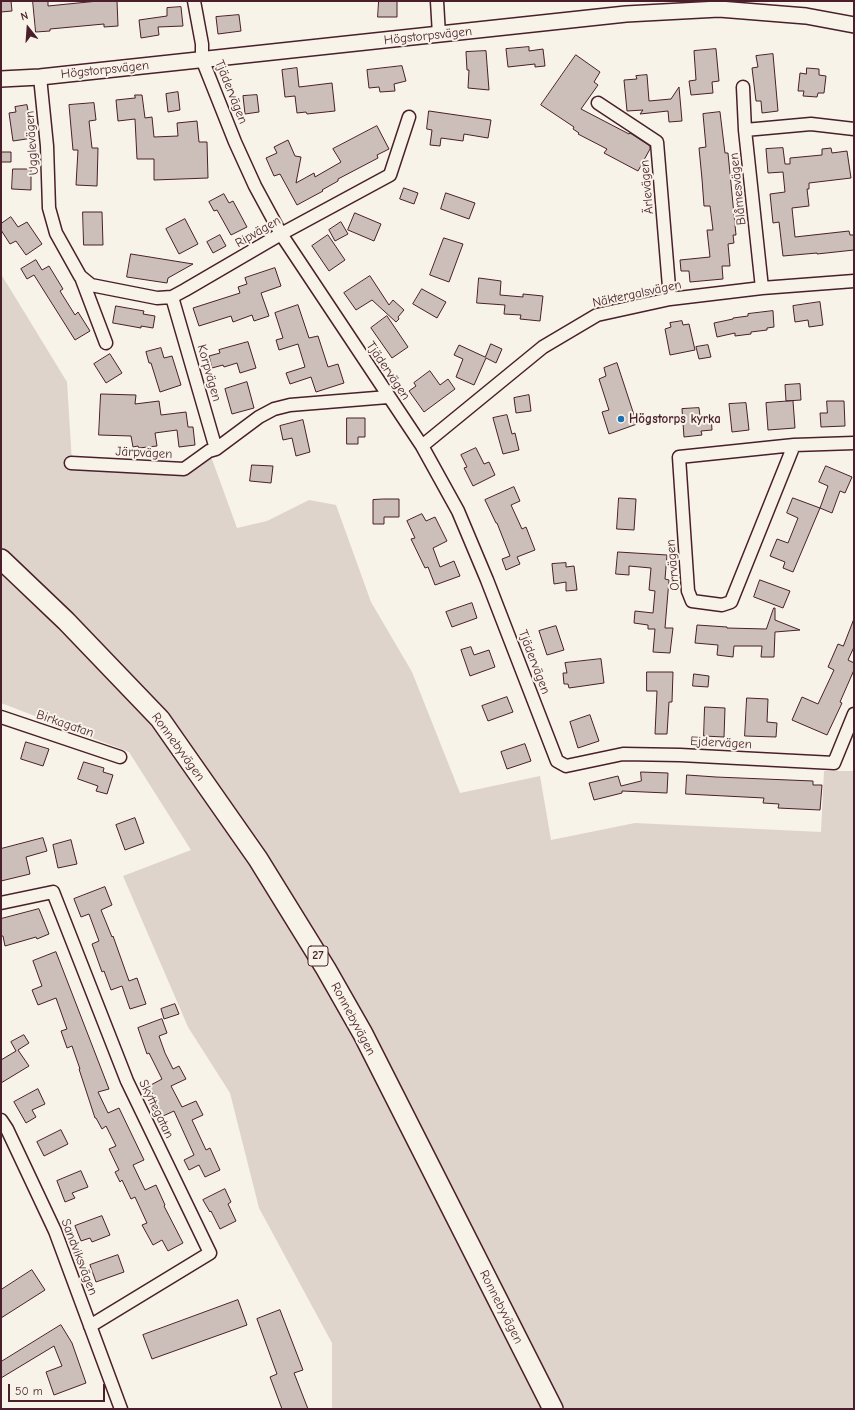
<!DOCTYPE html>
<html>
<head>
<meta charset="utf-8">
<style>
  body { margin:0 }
  #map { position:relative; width:855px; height:1410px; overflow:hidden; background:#f7f3e8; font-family:"Comic Neue",sans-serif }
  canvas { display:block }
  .frame { position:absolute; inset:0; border:2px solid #4a1f2b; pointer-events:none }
  .north { position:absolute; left:8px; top:8px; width:40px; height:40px; -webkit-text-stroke:3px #f7f3e8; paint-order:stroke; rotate:343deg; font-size:11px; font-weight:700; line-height:16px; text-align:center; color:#4a1f2b }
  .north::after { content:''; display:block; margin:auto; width:14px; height:18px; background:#4a1f2b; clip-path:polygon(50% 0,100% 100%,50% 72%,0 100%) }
  .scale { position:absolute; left:8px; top:1384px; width:97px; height:18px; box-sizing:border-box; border:2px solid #4a1f2b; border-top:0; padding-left:5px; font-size:12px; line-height:14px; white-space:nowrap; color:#4a1f2b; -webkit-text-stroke:3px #f7f3e8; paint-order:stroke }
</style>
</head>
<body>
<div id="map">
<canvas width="855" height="1410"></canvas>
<div class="frame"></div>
<div class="north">N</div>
<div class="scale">50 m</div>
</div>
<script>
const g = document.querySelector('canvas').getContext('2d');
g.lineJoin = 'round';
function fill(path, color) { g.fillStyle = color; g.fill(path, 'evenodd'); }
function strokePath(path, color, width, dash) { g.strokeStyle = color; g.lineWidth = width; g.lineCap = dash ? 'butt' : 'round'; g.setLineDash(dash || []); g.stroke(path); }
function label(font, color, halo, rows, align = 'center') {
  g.font = font + ' "Comic Neue",sans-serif'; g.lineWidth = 4; g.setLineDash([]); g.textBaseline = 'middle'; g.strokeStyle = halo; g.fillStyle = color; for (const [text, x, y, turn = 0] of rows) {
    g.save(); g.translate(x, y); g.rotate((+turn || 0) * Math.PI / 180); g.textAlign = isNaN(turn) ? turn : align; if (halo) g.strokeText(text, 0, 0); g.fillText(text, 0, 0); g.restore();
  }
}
fill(new Path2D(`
  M1,274L67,382L72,463L184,469L209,451L237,528L267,521L309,500L336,505L371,602L412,672L460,793L540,776L551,840L635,823L821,832L824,771H854V1409H332V1343L259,1208L230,1093L188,1027L123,876L191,850L129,752L1,703Z`), '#ded4cc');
const building = new Path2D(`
  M1,1H11L12,11L1,12Z
  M33,1H48V6L98,1H117L118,26L104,27V24L50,29V31L36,32Z
  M379,1H397V17H378Z
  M181,7L183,26L158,27L159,35L141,38L139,20L167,16V8Z
  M239,15L241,31L218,34L216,17Z
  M529,47V51L543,49L545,66L535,67V64L508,67L506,49Z
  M716,49L719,81L712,82L713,93L691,95L689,81L696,80L694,51Z
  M486,51L489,90L468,88L469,70H467L466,52Z
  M773,54L778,111L762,113L761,101H756L752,68L758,67L756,56Z
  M576,55L600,72L594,82L598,85L581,109L629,134L630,133L650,146V149L638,171L604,153L607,149L578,134L579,133L573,129L574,127L541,105Z
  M402,66L406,81L394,84L395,91L380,92L379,87L369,88L367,70Z
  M297,68L299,87L332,83L335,111L307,114L306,112L297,113L295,96L285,97L282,70Z
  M807,68L819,69V75L826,76L824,93H818L817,97L803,96L804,91H798L800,73L806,74Z
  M647,75L649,101L671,99L679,87L682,121L669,122L668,111L640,114L643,110L627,111L624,80L637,79L636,76Z
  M178,92L180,110L168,112L166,94Z
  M135,95H142L145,118L152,117L154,137L178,136L177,123L197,121L199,142H207L208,178L154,180V159H137L135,119L118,121L116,100L135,98Z
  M257,95L259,112L245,114L243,96Z
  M94,103L96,120L89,121L92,148H98L97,186L76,185L78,150H73L69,105Z
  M27,105L33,138L13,141L9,113L16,112L15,107Z
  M429,111L491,120L488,138L464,134L463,141L441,138L440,146L430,145L432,130L427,129Z
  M720,112L725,153H728L736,235H733L734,243L728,244L730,266H722L723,279L690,282L689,271H681L680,260L710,257L707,230H713L710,206H704L702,179L699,148L706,147L703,114Z
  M377,126L389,149L377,155L378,158L338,179V181L322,190L323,191L297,205L280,174L274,176L266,158L277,153L274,147L288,140L295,156L301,157L296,183L314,173L315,177L341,162L333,149Z
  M783,148L785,164H790V158L822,155V149L831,148L832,153L847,151L851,178L809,183V189H807L809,206L792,208L795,237L849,231L850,235H854V250L817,254V253L783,256L779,222L773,223L770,194L785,192L783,172L768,173L766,149Z
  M1,152H11V162H1Z
  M13,169H31V190L12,189Z
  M404,188L418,193L414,204L400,199Z
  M446,193L475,203L469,219L441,209Z
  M224,194L229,203L233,201L247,227L231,235L217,210L214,211L209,202Z
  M83,212H102L103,245H84Z
  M355,213L381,224L374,241L348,230Z
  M11,217L18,227L27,222L42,244L26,255L16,241L10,244L1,230V224Z
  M185,219L198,244L179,254L166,229Z
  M341,222L348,234L335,241L329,230Z
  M220,235L226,246L213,253L207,242Z
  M328,235L345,260L329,271L312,246Z
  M444,238L463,244L449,282L430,275Z
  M131,254L193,264L168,278L167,283L127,277Z
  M36,260L42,270L49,266L63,289L60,291L75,315L78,312L90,331L75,340L34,275L27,279L21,269Z
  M275,268L281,286L261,293L269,316L254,321L252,315L233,322L231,316L199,326L193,308L240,293L238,287L247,284L245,278Z
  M370,276L389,305L393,300L404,310L398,317L399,319L396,322L372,300L356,310L344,293Z
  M479,278L501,281L500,295L523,297V294L543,296L540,321L520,319L521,315L504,314L505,305L477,303Z
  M422,289L446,302L437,318L413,304Z
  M820,302L823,325L809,327L808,320L795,322L793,306Z
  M298,305L309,338L318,336L328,367L338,364L344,383L316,392L311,377L290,384L286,373L305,367L298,344L279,350L276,340L283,338L275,313Z
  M116,306L144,311L143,314L155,316L153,328L141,326V328L113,323Z
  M773,311L774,327L767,328V330L751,332V334L735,336V333L717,337L714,323L733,319V318L748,316V314Z
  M387,316L408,347L392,358L371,328Z
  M682,321L683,325L689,324L695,350L670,355L665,329L671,327L670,323Z
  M248,342L256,368L240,373L237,363L224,367L223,365L212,368L209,356L220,353L219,350Z
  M491,344L502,349L496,363L486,358L474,385L456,377L463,359L454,355L459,345L485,357Z
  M708,345L711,357L699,359L696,347Z
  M161,348L164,358L172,356L181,385L160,392L151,363H149L146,352Z
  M110,354L122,373L106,383L94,364Z
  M617,363L637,424L609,434L602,412L609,410L599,379L606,376L604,368Z
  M430,371L440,385L448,379L455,389L424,412L409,391L416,386L414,383Z
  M247,382L254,408L232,414L225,389Z
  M800,384L801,400L786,401L785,385Z
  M101,394L136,395L135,404L159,401L161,415L186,412L188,427H193L195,445L179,447L177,430L155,433L157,446L139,448L138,446L133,447L131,436L99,435Z
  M529,395L531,411L516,413L514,398Z
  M793,401L795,428L768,430L766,403Z
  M827,401H844L845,426L821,427L820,413H827Z
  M746,403L749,430L732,432L729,404Z
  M699,408L700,416L711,415L712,430L701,431L702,435L684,437L682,409Z
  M507,415L512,434L515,433L519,450L503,454L493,418Z
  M347,418H365V437H358V444H347Z
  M303,420L310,452L296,456L292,438L283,440L280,426Z
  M476,448L484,464L489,462L495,475L473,486L464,468L467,467L461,455Z
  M252,465L273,466L271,483L250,481Z
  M826,466L852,477L845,493L840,491L832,513L820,508L828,486L819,482Z
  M514,487L520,501L511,505L522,529L526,527L535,550L517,557L520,564L506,570L502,559L510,556L497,523H496L485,500Z
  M619,498L636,499L634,530L617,529Z
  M793,498L820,508L793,572L783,568L785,562L770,556L777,539L788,543L798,518L787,513Z
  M383,499H399V517H384V524H373V500Z
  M422,514L426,521L435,517L447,541L433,548L440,567L454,561L460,576L435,585L428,567L425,568L411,539L415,538L407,521Z
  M618,552L667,555L665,579L669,580L665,628H673L670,653L653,652L655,629H648V625L634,623L635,611L653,613L655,591L649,590L651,568L629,566V575L616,574Z
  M566,563V567L574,566L577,590L566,591V582L554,584L552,564Z
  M760,580L790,591L783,608L754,597Z
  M472,603L477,618L452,627L446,612Z
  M774,608H775V620L800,630L775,632L774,657H761L762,646H734L733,657L717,655L718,645L695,643L697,625L727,627V628L766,629Z
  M854,619V647L848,660L854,663V670L840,702L842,703L827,735L792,720L802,697L818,704L834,670L828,667L838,644L843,646Z
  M556,626L564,650L547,655L539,631Z
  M471,647L474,655L489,650L495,667L470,676L461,650Z
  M601,659L604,683L569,688L568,684H564L563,673H567L565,663Z
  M647,672H673L672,702H669L667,734H655L657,691H647Z
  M694,674L709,676L708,687L693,686Z
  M507,697L513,712L488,721L482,706Z
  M747,698L768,699L767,722L777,723L776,737L745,736Z
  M705,707L725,708L724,737L704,736Z
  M590,715L599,741L578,748L570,722Z
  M26,742L49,749L43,766L21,759Z
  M525,744L531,761L507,769L501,752Z
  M84,762L104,768L103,772L113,775L107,794L96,791L98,786L78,779Z
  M641,772L668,773L667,793L622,791V793L594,800L589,783L618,776L621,786L641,781Z
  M687,775L716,777L813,781V785H822L820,810L778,808L779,804L763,803L764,798L686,794Z
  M135,818L144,843L125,850L116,825Z
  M43,838L47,851L26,857L30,874L1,881V849Z
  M71,840L77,864L58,868L53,845Z
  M105,887L112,905L101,910L112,937L113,936L129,981L137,978L146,1004L130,1009L122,986L111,990L104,971L102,972L92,944L99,941L89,914L81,917L74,899Z
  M39,909L49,934L37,939L36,937L5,946L3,936H1V919Z
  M56,952L109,1089L98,1092L108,1113L119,1108L144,1160L133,1165L145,1190L156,1185L165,1205L164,1206L183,1243L168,1251L162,1240L153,1245L142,1225L147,1223L135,1197L131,1199L122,1180L120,1182L115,1172L119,1170L109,1149L116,1146L106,1126L102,1129L96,1118H95L79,1069H80L72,1046L67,1048L61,1031L67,1029L56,998L38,1005L32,990L42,986L33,961Z
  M175,1004L179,1014L164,1019L161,1009Z
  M162,1019L167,1033L159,1036L165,1053L173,1069L179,1066L186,1079L171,1086L182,1107L196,1101L203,1115L192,1120L206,1150L210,1148L220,1170L205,1177L199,1165L189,1170L184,1160L194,1155L174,1111L163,1116L149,1086L162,1079L149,1053L147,1054L138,1028Z
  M24,1035L29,1043L18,1050L29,1066L1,1083V1060L16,1051L11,1042Z
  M38,1089L45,1104L32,1110L36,1117L26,1123L14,1102Z
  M61,1130L68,1144L44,1156L37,1142Z
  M81,1171L88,1187L72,1193L75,1198L65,1202L57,1181Z
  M225,1189L231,1202L228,1204L236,1221L220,1229L211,1211L210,1212L203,1200Z
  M102,1216L110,1235L92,1242L90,1238L81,1241L75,1226Z
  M118,1255L124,1272L96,1282L90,1265Z
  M32,1270L45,1290L1,1318V1290Z
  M238,1300L247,1325L152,1359L143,1335Z
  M280,1310L303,1370L294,1373L308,1409H282L270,1377L277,1374L257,1319Z
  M61,1325L72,1343L86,1383L54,1395L46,1372L62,1366L54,1346L1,1378V1362Z`);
fill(building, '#ccbfb9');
strokePath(building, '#4a1f2b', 1);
const minor = new Path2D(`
  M194,1L202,44V59L235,142L255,186L281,234L422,446L458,511L487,580L557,761L566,766L623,754L680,755L834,763L854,714
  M437,1L439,35
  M40,77L47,146L49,208L56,233L80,276L91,285L157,298L172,297L185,290L281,234L390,175L409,117
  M743,87L745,130L762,288
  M598,103L657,142L670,299
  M745,130L811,124L854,129
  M81,277L106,343
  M794,445L731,602L722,605L692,601L688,591L679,457L794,445L854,443
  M422,446L543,347L597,315L670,299L762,288L854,281
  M216,449L259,417L274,409L290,405L388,397
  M71,463L184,469L209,451L216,449L172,297
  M1,717L120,757
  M1,903L53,892L127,1081L210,1253L90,1326
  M1,1120L7,1129L55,1231L121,1409`);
const tertiary = new Path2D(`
  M1,79L40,77L626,14L719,9L806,16L854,25`);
const primary = new Path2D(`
  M1,559L66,621L160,719L258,859L326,969L363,1034L553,1409`);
strokePath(minor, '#4a1f2b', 15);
strokePath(tertiary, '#4a1f2b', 18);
strokePath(primary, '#4a1f2b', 22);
strokePath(minor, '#f7f3e8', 12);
strokePath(tertiary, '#f7f3e8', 15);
strokePath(primary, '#f7f3e8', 19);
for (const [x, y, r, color] of [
  [621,419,4,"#1f6fb2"]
]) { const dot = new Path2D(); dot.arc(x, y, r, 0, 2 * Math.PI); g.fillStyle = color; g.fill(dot); strokePath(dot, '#f7f3e8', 1.5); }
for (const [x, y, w] of [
  [318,956,20]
]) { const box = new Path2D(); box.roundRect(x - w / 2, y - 10, w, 20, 3); g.fillStyle = '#f7f3e8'; g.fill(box); strokePath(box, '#4a1f2b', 1); }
label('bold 12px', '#4a1f2b', null, [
  ["27",318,956]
]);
label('13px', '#4a1f2b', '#f7f3e8', [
  ["Högstorpsvägen",428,36,-6],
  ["Högstorpsvägen",105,70,-6],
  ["Tjädervägen",231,92,68],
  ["Ugglevägen",32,143,-94],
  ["Ärlevägen",647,187,-95],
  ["Blåmesvägen",738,189,-96],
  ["Ripvägen",258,232,-30],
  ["Näktergalsvägen",637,294,-12],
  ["Tjädervägen",388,371,56],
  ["Korpvägen",209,373,74],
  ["Järpvägen",144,453,3],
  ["Orrvägen",673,565,-95],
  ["Tjädervägen",534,662,69],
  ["Birkagatan",65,724,19],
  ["Ejdervägen",721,743,3],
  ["Ronnebyvägen",178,747,54],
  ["Ronnebyvägen",353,1019,62],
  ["Skyttegatan",156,1109,64],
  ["Sandviksvägen",79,1257,69],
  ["Ronnebyvägen",501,1307,63]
]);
label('bold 13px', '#4a1f2b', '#f7f3e8', [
  ["Högstorps kyrka",629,419]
], 'left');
</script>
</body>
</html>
